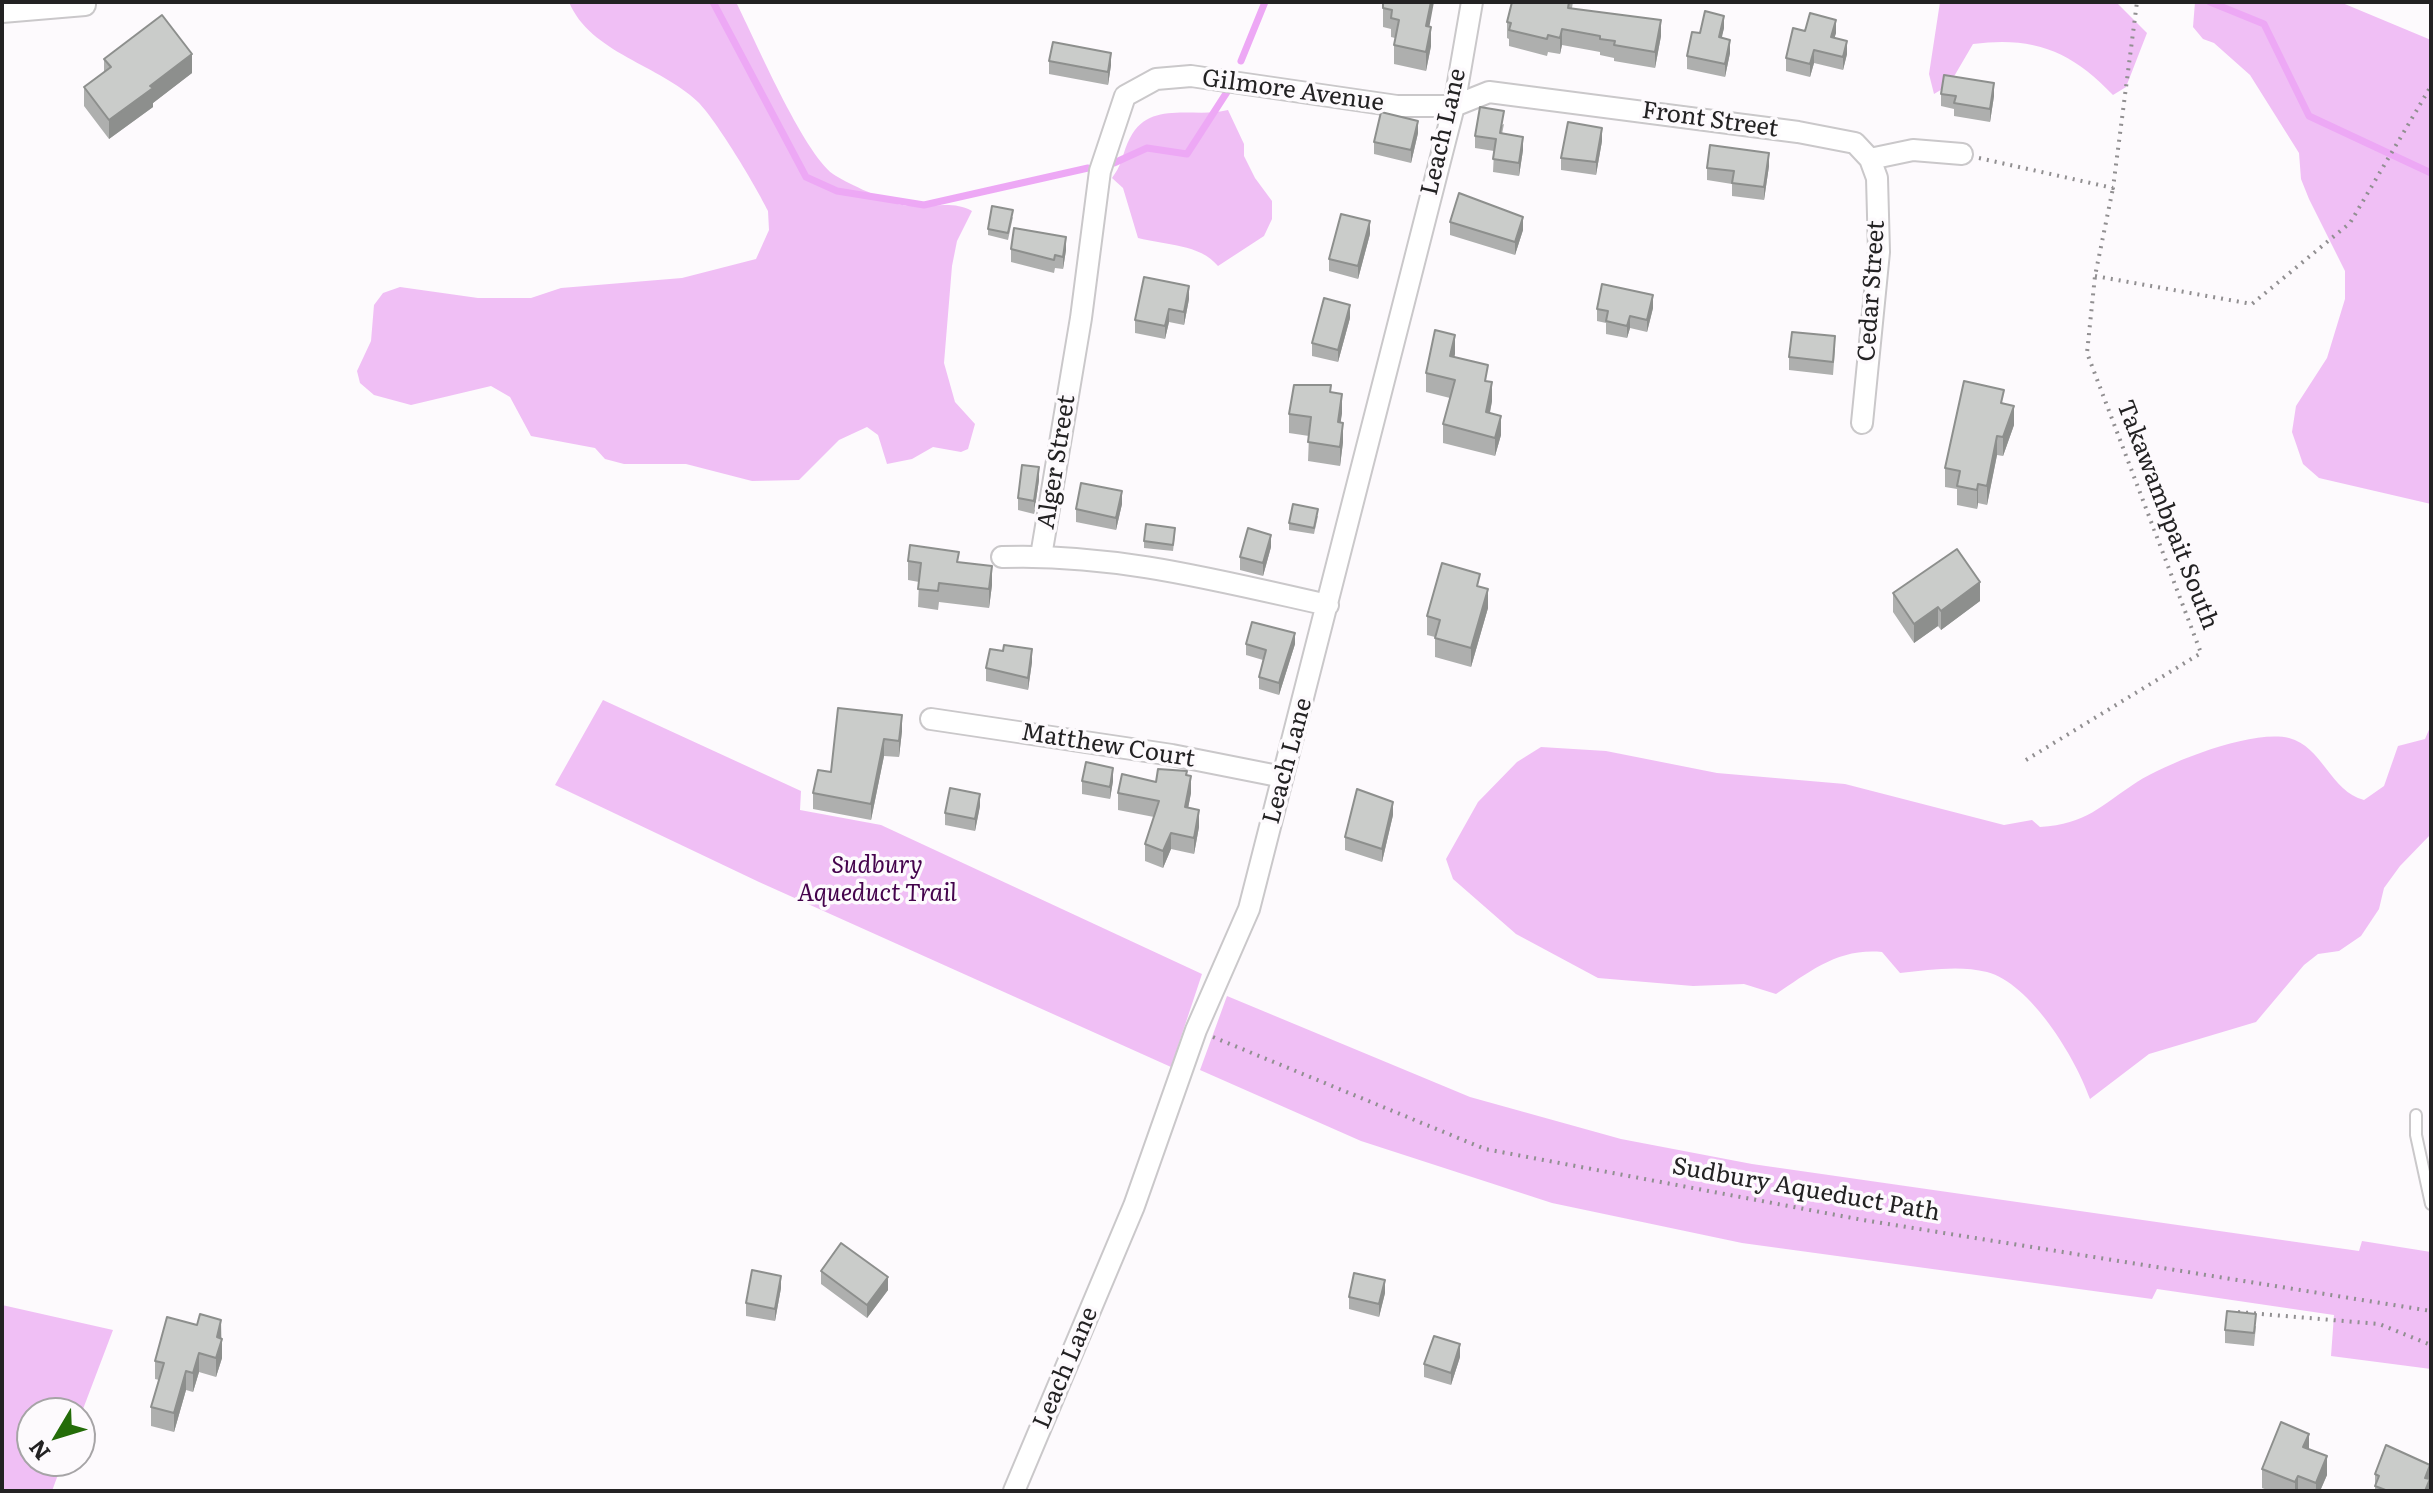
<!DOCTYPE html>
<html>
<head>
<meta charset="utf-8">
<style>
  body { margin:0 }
  #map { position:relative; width:2433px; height:1493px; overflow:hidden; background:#fdfafd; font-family:Literata,serif }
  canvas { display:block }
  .frame { position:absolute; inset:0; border:4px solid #232223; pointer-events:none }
  .north { position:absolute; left:16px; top:1397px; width:80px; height:80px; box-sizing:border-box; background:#fdfafd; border:2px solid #a6a4a6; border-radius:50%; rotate:232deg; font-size:22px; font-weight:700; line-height:32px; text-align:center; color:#232223 }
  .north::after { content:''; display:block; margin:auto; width:28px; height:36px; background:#246c09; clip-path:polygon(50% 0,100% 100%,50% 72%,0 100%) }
</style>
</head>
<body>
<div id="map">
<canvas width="2433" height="1493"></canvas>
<div class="frame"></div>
<div class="north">N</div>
</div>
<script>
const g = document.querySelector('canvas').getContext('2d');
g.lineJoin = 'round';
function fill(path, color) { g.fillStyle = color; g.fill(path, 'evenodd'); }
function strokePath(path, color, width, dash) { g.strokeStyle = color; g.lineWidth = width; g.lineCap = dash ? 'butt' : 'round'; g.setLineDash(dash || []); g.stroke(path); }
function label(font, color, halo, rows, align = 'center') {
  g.font = font + ' Literata,serif'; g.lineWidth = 7; g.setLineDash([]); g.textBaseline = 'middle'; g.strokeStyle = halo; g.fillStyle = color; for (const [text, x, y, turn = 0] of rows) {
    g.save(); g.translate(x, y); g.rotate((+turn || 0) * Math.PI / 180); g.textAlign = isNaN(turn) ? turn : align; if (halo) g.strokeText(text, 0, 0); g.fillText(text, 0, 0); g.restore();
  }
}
fill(new Path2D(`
  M569,2H736C755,40 803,152 833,174C846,183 879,197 894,203C920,212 949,198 972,211L957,241L952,266L944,363L955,402L975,424L968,449L961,452L933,447L912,459L887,464L878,435L867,427L839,440L799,480L752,481L686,464H624L605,459L595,448L531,436L510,397L491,386L411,405L374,395L360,383L357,371L371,341L374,305L383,293L400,287L478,298H531L561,288L682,278L756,259L769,230L768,211C756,186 716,120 698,102C660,65 590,53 569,2Z
  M1940,2H2116L2147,33L2126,87L2113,95C2071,51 2034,36 1973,44L1949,85L1934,94L1929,74Z
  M2195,2H2340L2431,40V504L2319,478L2303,464L2292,432L2296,406L2327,358L2345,299V271L2309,199L2301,179L2299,153L2250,75L2214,43L2203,39L2193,27Z
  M1228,110L1244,144V156L1255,178L1272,201V219L1264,236L1218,266C1200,244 1165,245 1138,238L1123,188L1112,178C1124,162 1122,153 1130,138C1150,99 1195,119 1228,110Z
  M603,700L801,791L800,810L881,825L1202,974L1171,1067L759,882L555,785Z
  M2431,725V834L2400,866L2384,888L2379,909L2361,936L2339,951L2318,954L2304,965L2256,1022L2149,1054L2090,1099C2076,1058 2030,983 1987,972C1959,965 1929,970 1900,973L1882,952C1838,948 1811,971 1776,994L1744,984L1693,986L1598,978L1516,934L1453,879L1446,859L1478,802L1517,762L1541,747L1606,751L1717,773L1845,784L2004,825L2032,820L2040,827C2087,824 2100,806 2137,782C2169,762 2252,729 2289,738C2322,746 2331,792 2364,800L2384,786L2398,746L2425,739Z
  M1227,996L1470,1097L1621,1139L1752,1164L2359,1251L2362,1241L2431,1252V1369L2331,1356L2334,1315L2157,1289L2152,1299L1742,1243L1552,1203L1361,1141L1200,1070Z
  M2,1305L113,1330L80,1417V1413H32V1461H63L52,1491H2Z`), '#f0bff5');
strokePath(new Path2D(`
  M713,2L806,177L837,191L924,205L1088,168
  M2210,2L2264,24L2309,116L2431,173
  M1241,61L1265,2
  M1114,163L1147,148L1187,154L1227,92`), '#eda8f5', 7);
const service = new Path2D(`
  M2416,1115V1135L2431,1204`);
const minor = new Path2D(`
  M2,12L85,5
  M1870,159L1913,150L1962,154
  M1041,556L1081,318L1100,171L1125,96L1156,79L1191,76L1397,106H1454L1489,92L1798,132L1855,143L1870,159L1877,178L1879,252L1862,423
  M1002,557C1114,553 1220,581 1328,605
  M931,719L1172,755L1283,777
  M1014,1491L1134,1206L1196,1030L1249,909L1454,106L1472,2`);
strokePath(service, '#cac8ca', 14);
strokePath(minor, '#cac8ca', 24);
strokePath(new Path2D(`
  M1979,158L2113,188L2137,2
  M2095,276L2252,304L2350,223L2431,86
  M2026,760L2201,653L2087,353L2095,276L2113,188
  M1213,1037L1485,1149L1863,1220L2431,1311
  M2238,1312L2379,1324L2431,1345`), '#918f91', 4, [2, 6]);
strokePath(service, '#fff', 10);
strokePath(minor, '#fff', 20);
fill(new Path2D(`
  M1383,2L1429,27L1431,46L1426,71L1394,64V45L1395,38L1391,37V29L1383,27Z
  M1519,2H1573L1572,8L1661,36L1655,68L1614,61V58L1600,55V52L1562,45L1560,54L1548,52L1547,56L1509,46V39L1507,38V22Z
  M1724,28L1721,38L1730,53L1725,77L1687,69V56L1700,33Z
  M1805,31L1836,33L1834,38L1847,54L1843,70L1814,63L1810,77L1786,71V58Z
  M104,59L192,73L153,103V107L109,139L84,106V87L104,72Z
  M1049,61L1111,65L1108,85L1049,74Z
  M1941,94L1994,96L1990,122L1954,116V109L1941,106Z
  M1504,124L1502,134L1523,150L1519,176L1493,172L1494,151L1475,148V136Z
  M1418,133L1411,163L1374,154V142Z
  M1602,141L1596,175L1561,170V158Z
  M1769,166L1764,200L1732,196V184L1707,180V168Z
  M1013,217L1008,240L988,235V229Z
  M1450,222L1523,230L1515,255L1450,235Z
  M1370,234L1358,279L1329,271V259Z
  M1011,249L1066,250L1063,269L1055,268L1054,273L1011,262Z
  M1189,299L1184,325L1169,322L1165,339L1135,333V320Z
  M1653,308L1647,332L1630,328L1627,338L1606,334V323L1597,321V309Z
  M1350,318L1338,362L1312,356V343Z
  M1835,349L1833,375L1789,370V357Z
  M1455,354L1454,357L1488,382L1492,401L1490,413L1501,435L1495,456L1443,443V424L1450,398L1426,392V373Z
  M1331,392L1342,413L1340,423L1343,442L1340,466L1308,461L1309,436L1289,433V414Z
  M2004,404L2014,425L2003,456L1997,455L1987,505L1978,503L1977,509L1957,505V489L1945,487V468Z
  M1039,480L1034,514L1018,510V498Z
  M1122,504L1116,530L1076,522V509Z
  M1318,516L1314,534L1289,530V523Z
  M1175,534L1173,551L1144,548V541Z
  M1271,547L1263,576L1240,570V557Z
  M908,561L959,562L992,585L989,608L939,602L938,610L918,607L919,582L908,580Z
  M1480,587L1488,608L1471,667L1435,657V637L1427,635V616Z
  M1893,593L1980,601L1941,630L1938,626L1914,643L1893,612Z
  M1246,644H1295L1279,695L1259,689V677L1263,660L1246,655Z
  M1003,651L1032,662L1028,690L986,681V668Z
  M838,708L902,731L899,757L884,756L871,820L813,809V793L831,772Z
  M1187,775L1191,793L1188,808L1199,827L1194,854L1171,849L1163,868L1145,861V844L1154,817L1118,810V793L1156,782Z
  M1082,781H1113L1110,799L1082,794Z
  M980,806L975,831L945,825V813Z
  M1393,815L1382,862L1345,850V837Z
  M821,1271L888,1290L867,1318L821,1284Z
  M781,1288L775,1321L746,1316V1303Z
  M1385,1293L1379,1317L1349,1309V1297Z
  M221,1320L222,1358L216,1377L199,1372L193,1392L186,1390L174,1432L151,1426V1407L159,1380L155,1379V1361L197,1325Z
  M2256,1326L2254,1346L2225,1343V1330Z
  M1460,1357L1451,1385L1424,1377V1364Z
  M2309,1449L2327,1475L2320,1491H2270L2262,1488V1469Z
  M2375,1474L2430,1484V1491H2375Z`), '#aeafae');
fill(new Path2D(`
  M1431,2H1434L1426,45V26Z
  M1724,16V28L1719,50V37Z
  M1661,20V36L1655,68V52Z
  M1836,20V33L1831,50V37Z
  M1431,27V46L1426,71V52Z
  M1562,29V45L1560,54V38Z
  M1730,40V53L1725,77V64Z
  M1847,41V54L1843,70V57Z
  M1814,50V63L1810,77V64Z
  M1111,53V65L1108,85V72Z
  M192,54V73L153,103V107L109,139V120L150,86Z
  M1994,83V96L1990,122V109Z
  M1418,121V133L1411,163V150Z
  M1602,128V141L1596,175V162Z
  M1523,137V150L1519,176V163Z
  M1769,153V166L1764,200V187Z
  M1523,217V230L1515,255V242Z
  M1370,221V234L1358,279V266Z
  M1066,237V250L1063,269V257Z
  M1189,286V299L1184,325V312Z
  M1653,295V308L1647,332V320Z
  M1350,305V318L1338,362V350Z
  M1169,309V322L1165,339V326Z
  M1630,316V328L1627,338V326Z
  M1455,335V354L1450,375V356Z
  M1492,382V401L1486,431V412Z
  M1342,394V413L1338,441V422Z
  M2014,406V425L2003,456V437Z
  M1501,416V435L1495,456V438Z
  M1343,423V442L1340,466V447Z
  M1997,436V455L1987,505V486Z
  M1039,467V480L1034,514V501Z
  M1978,484V503L1977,509V490Z
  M1122,491V504L1116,530V518Z
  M1271,535V547L1263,576V563Z
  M992,566V585L989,608V589Z
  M1980,582V601L1941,630V611Z
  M1488,589V608L1471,667V648Z
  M1938,607V626L1914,643V624Z
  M1295,633V644L1279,695V683Z
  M1032,649V662L1028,690V678Z
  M902,715V731L899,757V741Z
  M884,739V756L871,820V804Z
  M1113,768V781L1110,799V787Z
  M1191,776V793L1185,824V807Z
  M980,794V806L975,831V819Z
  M1393,802V815L1382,862V849Z
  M1199,810V827L1194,854V838Z
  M1171,833V849L1163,868V851Z
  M781,1276V1288L775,1321V1309Z
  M888,1277V1290L867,1318V1305Z
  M1385,1280V1293L1379,1317V1304Z
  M221,1320V1339L217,1337Z
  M222,1339V1358L216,1377V1358Z
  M1460,1344V1357L1451,1385V1373Z
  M199,1353V1372L193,1392V1373Z
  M186,1371V1390L174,1432V1413Z
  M2309,1434V1453L2303,1447Z
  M2327,1456V1475L2320,1491H2316V1483Z
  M2430,1465V1491H2425V1478Z
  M2298,1476V1491H2295V1482Z`), '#8d8f8d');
const building = new Path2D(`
  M1383,2H1431L1426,26L1431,27L1426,52L1394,45L1399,20L1391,18L1392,10L1383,8Z
  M1512,2H1569L1568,8L1661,20L1655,52L1614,45L1615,41L1600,39V36L1562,29L1560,38L1548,35L1547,39L1509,30L1511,23L1507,22Z
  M1705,11L1724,16L1719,37L1730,40L1725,64L1687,56L1692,32L1700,33Z
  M1810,13L1836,20L1831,37L1847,41L1843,57L1814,50L1810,64L1786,58L1793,28L1805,31Z
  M162,15L192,54L150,86L153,88L109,120L84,87L111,67L104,59Z
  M1053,42L1111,53L1108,72L1049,61Z
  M1944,75L1994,83L1990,109L1954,103L1956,96L1941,94Z
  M1480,107L1504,111L1500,133L1523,137L1519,163L1493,159L1496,139L1475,136Z
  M1381,112L1418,121L1411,150L1374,142Z
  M1568,122L1602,128L1596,162L1561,158Z
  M1710,145L1769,153L1764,187L1732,183L1734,171L1707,168Z
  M1459,193L1523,217L1515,242L1450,222Z
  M992,206L1013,210L1008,233L988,229Z
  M1341,214L1370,221L1358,266L1329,259Z
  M1014,228L1066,237L1063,257L1055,255L1054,260L1011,249Z
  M1144,277L1189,286L1184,312L1169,309L1165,326L1135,320Z
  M1602,284L1653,295L1647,320L1630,316L1627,326L1606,321L1608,311L1597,309Z
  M1324,298L1350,305L1338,350L1312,343Z
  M1435,330L1455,335L1450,356L1488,365L1485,381L1492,382L1486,412L1501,416L1495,438L1443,424L1455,380L1426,373Z
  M1792,332L1835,336L1833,362L1789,357Z
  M1964,381L2004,390L2001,403L2014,406L2003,437L1997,436L1987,486L1978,484L1977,490L1957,486L1960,471L1945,468Z
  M1294,385H1331L1330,392L1342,394L1338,422L1343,423L1340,447L1308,442L1311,417L1289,414Z
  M1022,465L1039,467L1034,501L1018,498Z
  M1081,483L1122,491L1116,518L1076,509Z
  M1293,504L1318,509L1314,528L1289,523Z
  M1146,524L1175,528L1173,545L1144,541Z
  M1248,528L1271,535L1263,563L1240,557Z
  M910,545L959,552L957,562L992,566L989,589L939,583L938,591L918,589L921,563L908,561Z
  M1957,549L1980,582L1941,611L1938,607L1914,624L1893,593Z
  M1442,563L1480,574L1477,586L1488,589L1471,648L1435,638L1440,620L1427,616Z
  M1252,622L1295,633L1279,683L1259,677L1266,650L1246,644Z
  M1004,645L1032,649L1028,678L986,668L990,649L1003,651Z
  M838,708L902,715L899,741L884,739L871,804L813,793L818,770L831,772Z
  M1086,762L1113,768L1110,787L1082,781Z
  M1158,769L1187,771L1186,775L1191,776L1185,807L1199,810L1194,838L1171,833L1163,851L1145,844L1159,801L1118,793L1122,774L1156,782Z
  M950,788L980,794L975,819L945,813Z
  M1357,789L1393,802L1382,849L1345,837Z
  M841,1243L888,1277L867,1305L821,1271Z
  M752,1270L781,1276L775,1309L746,1303Z
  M1354,1273L1385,1280L1379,1304L1349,1297Z
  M2227,1311L2256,1314L2254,1333L2225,1330Z
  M200,1314L221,1320L217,1337L222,1339L216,1358L199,1353L193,1373L186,1371L174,1413L151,1407L164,1363L155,1361L167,1317L197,1325Z
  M1434,1336L1460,1344L1451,1373L1424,1364Z
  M2281,1422L2309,1434L2303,1447L2327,1456L2316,1483L2298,1476L2295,1482L2262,1469Z
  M2386,1445L2430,1465L2425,1478L2430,1479L2425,1491H2388L2375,1486L2379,1476L2375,1474Z`);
fill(building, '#caccca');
strokePath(building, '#8d8f8d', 2);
label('24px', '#232223', '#fdfafd', [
  ["Gilmore Avenue",1293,91,8],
  ["Front Street",1710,120,8],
  ["Leach Lane",1444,132,-77],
  ["Cedar Street",1872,291,-86],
  ["Alger Street",1057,462,-81],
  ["Takawambpait South",2167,515,69],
  ["Matthew Court",1108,746,9],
  ["Leach Lane",1288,761,-75],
  ["Sudbury Aqueduct Path",1806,1190,10],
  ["Leach Lane",1066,1368,-67]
]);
label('italic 24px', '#44034c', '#fdfafd', [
  ["Sudbury",877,866],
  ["Aqueduct Trail",877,894]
]);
</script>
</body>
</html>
